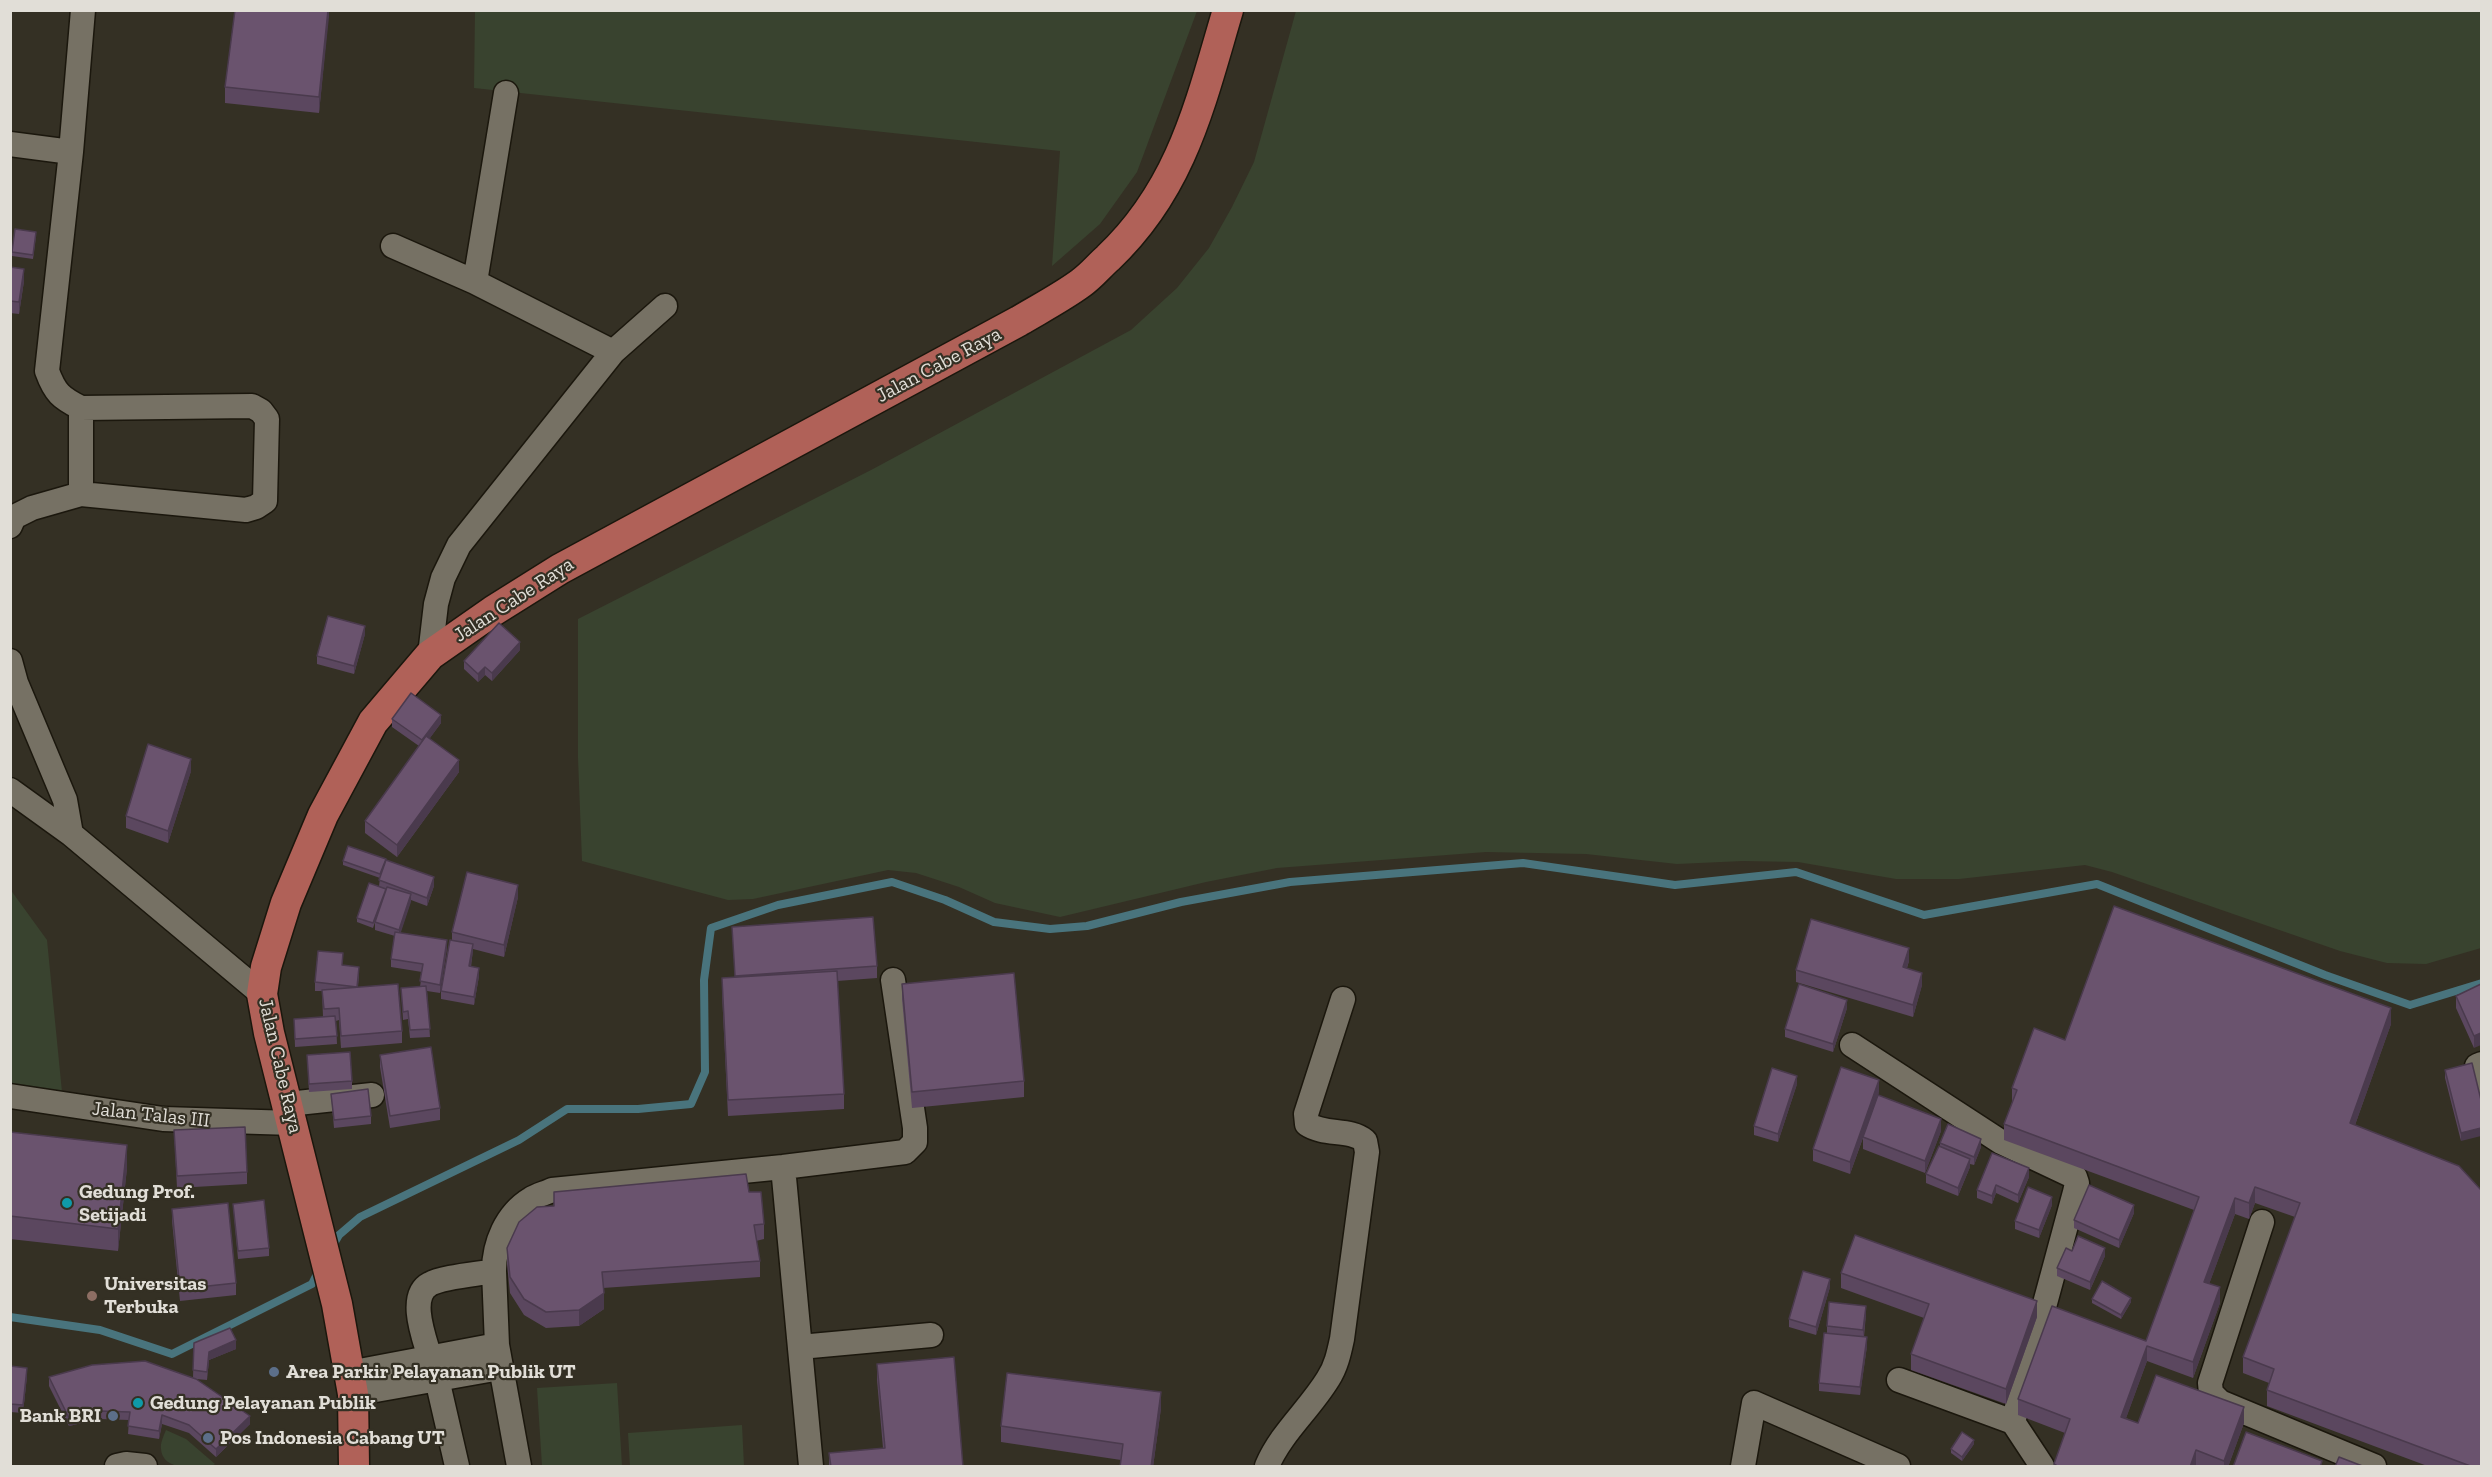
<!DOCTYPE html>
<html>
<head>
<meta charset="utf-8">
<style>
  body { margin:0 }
  #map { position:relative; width:2492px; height:1477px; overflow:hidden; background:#343024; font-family:"Zilla Slab",serif }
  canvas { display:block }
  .frame { position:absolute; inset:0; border:12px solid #e1ded7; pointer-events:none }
</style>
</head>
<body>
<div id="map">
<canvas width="2492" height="1477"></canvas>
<div class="frame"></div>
</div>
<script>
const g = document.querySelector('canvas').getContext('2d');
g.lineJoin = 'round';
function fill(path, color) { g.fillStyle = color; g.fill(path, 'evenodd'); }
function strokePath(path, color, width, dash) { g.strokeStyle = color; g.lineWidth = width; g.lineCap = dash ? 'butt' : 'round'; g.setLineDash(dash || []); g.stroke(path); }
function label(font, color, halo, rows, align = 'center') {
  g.font = font + ' "Zilla Slab",serif'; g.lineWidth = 4.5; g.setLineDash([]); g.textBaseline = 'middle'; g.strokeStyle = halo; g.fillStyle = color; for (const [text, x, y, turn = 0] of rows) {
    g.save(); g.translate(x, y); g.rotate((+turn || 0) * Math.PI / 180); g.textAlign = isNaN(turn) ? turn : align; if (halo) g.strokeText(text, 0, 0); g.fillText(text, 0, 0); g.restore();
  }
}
fill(new Path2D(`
  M475,11H1197L1137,172L1100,224L1052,266L1060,151L474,88Z
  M1296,11H2481V948L2426,964L2387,963L2340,951L2112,872L2085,865L1959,879H1896L1798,862L1743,861L1677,864L1586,854L1486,852L1277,868L1206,882L1060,917L995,903L959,887L916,873L888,870L753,899L728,900L582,861L578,758V619L873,469L1131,330L1177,288L1209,248L1232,207L1254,162Z
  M10,889L47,940L63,1102L11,1093Z
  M617,1383L622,1466H542L537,1388Z
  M742,1425L744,1466H630L628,1433Z
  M166,1430L186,1439L215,1464L212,1466C196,1467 163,1472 161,1449C160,1443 164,1435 166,1430Z`), '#39432f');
strokePath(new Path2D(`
  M332,1247L339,1235L360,1217L519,1140L567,1109H638L691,1104L705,1072L704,980L711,928L778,905L892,882L945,900L994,922L1050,929L1087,926L1181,902L1290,882L1523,863L1675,885L1796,872L1924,915L2097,884L2325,975L2410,1005L2482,983
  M10,1317L100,1330L172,1354L312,1284L319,1270`), '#49747d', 8);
const minor = new Path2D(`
  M10,144L71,152
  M393,246L475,282L613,352
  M475,282L506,93
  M81,408C61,398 55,393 47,371L71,152L83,10
  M10,526L14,517L32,508L81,494L246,510L256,507L265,501L267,419L261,411L252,406L81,408V494
  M430,655L436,604L443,578L459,545L613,352L665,306
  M10,661L16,683L65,800L71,834
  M10,790L71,834L262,994
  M1852,1045L2001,1142L2075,1177L2077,1183L2075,1192L2013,1422L2042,1466
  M2482,1064L2477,1066L2482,1088
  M10,1096L163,1119L293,1123
  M288,1104L372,1095
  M783,1167L811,1466
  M2262,1222L2210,1383L2211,1393L2220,1402L2374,1466
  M800,1347L931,1335
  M430,1358C425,1340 407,1296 430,1284C442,1277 478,1274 494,1271
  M349,1373L497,1345
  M437,1379L457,1466
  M1899,1380L2013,1422
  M353,1394L500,1368
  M117,1466L126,1464L145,1466
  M519,1466L497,1345L494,1271C494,1244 506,1214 531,1199C537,1195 546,1193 552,1190L783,1167L905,1152L915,1142V1128L893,980
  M1267,1466C1281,1433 1309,1410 1328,1379C1336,1367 1339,1353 1342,1339L1367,1152L1365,1141C1349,1128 1325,1136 1307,1124L1306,1114L1343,999
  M1743,1466L1754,1403L1898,1466`);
const major = new Path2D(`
  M354,1466L353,1394L337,1304L269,1033L262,994L266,967L286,903L323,815L373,722L430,655L493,611L560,569L1019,321C1039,309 1062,297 1081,283C1091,276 1099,266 1108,258C1182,188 1200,104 1228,10`);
strokePath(minor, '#1b170d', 27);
strokePath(major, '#1b170d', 33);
strokePath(minor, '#767164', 24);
strokePath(major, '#b06158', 30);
fill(new Path2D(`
  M329,10L319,113L225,103V87Z
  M36,236L33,259L12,256V252Z
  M10,267L24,281L19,314L10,313Z
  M365,634L354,674L317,664V656Z
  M520,650L492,681L485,675L478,682L464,669V661Z
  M392,719L441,723L429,739L459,772L397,857L365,833V821L419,746L392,727Z
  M191,771L168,843L126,828V816Z
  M343,861L434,886L427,906L411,900L400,933L447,948L440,993L427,991L430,1037L410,1038L408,1019L403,1020L401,988L420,987L422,972L391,967V959L395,936L375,930V922L373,928L357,922V918L379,886L380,878L343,865Z
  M518,897L504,957L473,949L471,967L479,976L474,1005L441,999V991L452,940V932Z
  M732,927L877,966V978L837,981L844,1094V1109L728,1116L722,993V978L735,977Z
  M1909,961L1907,968L1922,985L1913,1017L1796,982V970Z
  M342,965L359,975L358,987L402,1031V1043L341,1048L339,1020L336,1021L337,1044L295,1047L294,1019L323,1017L322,991H315V982Z
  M902,984L1024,1081V1097L912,1108L902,999Z
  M2481,984L2474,1048L2456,1008V996Z
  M1847,1008L1833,1052L1785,1037V1029Z
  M2391,1024L2355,1125L2481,1467H2430L2267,1406V1390L2269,1383L2243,1373V1357L2295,1217L2255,1203L2249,1219L2235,1214L2209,1284L2220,1303L2193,1378L2147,1361L2126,1418L2138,1423H2244L2228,1467H2054L2065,1433L2018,1415V1399L2146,1341L2194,1210L2004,1140V1124L2012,1103V1088L2065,1040Z
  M307,1055L352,1081V1089L309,1092Z
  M380,1055L440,1108V1120L390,1128L380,1067Z
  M2472,1063L2461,1141L2445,1078V1070Z
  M1797,1084L1778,1142L1754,1135V1126Z
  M1879,1092L1866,1129L1941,1131L1925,1173L1863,1149V1138L1850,1174L1813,1161V1149Z
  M331,1094L371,1116V1124L334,1128Z
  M174,1130L247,1172V1184L177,1188Z
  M10,1132L127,1168L118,1251L10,1239Z
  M1940,1143L1981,1147L1974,1165L1970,1164V1167L1958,1196L1926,1183V1174L1940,1146Z
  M2029,1177L2018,1203L1996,1193L1992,1204L1977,1198V1190Z
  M749,1192L764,1224V1239L756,1241L760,1261V1277L603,1288L604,1309L579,1326L546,1328L524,1315L510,1293L507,1264V1248L554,1206Z
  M233,1204L269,1248V1256L238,1259Z
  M2052,1205L2039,1238L2015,1229V1221Z
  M172,1209L236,1283V1295L180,1301L172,1221Z
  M2134,1213L2119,1248L2074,1228V1220Z
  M2072,1251L2105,1256L2090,1290L2057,1276V1268Z
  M1841,1273L2037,1317L2006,1404L1911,1370V1354L1924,1318L1841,1288Z
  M1830,1287L1816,1335L1789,1327V1319Z
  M2092,1299L2131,1302L2121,1319L2092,1303Z
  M1866,1314L1864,1337L1867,1346L1860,1395L1819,1391V1383L1827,1333V1326Z
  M194,1343L236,1349L209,1360L207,1380L196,1379L250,1424L216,1457L189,1433L162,1424L159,1439L128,1434L129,1420L99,1419L69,1426L49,1386V1377L193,1378Z
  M877,1364L963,1467H829V1453L883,1448L877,1380Z
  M10,1366L27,1376L23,1413L10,1412Z
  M1161,1408L1153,1467H1120L1121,1460L1001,1442V1426Z
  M1974,1444L1962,1461L1951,1453V1449Z`), '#5b475f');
fill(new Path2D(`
  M328,10H329V17L319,113V97Z
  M24,269V281L19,314V302Z
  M365,626V634L354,674V666Z
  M520,642V650L492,681V673Z
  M485,667V675L478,682V674Z
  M441,715V723L422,749V740Z
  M191,759V771L168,843V831Z
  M459,760V772L397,857V845Z
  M434,877V886L427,906V898Z
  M518,885V897L504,957V945Z
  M411,894V902L399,938V930Z
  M447,940V948L440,993V985Z
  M473,944V952L469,974V966Z
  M1909,948V961L1903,979V967Z
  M479,968V976L474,1005V997Z
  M1922,973V985L1913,1017V1005Z
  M1847,1000V1008L1833,1052V1044Z
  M2391,1008V1024L2350,1139V1123Z
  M2481,1033V1045L2474,1048V1036Z
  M1797,1076V1084L1778,1142V1134Z
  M1879,1080V1092L1850,1174V1162Z
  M1941,1119V1131L1925,1173V1161Z
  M2481,1128V1136L2461,1141V1133Z
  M1981,1139V1147L1974,1165V1157Z
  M127,1145V1168L118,1251V1229Z
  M1970,1159V1167L1958,1196V1188Z
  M2029,1168V1177L2018,1203V1195Z
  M1996,1185V1193L1992,1204V1196Z
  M2255,1187V1203L2249,1219V1203Z
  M2052,1197V1205L2039,1238V1230Z
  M2235,1198V1214L2204,1298V1282Z
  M2134,1205V1213L2119,1248V1240Z
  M2105,1248V1256L2090,1290V1282Z
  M1830,1279V1287L1816,1335V1327Z
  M2220,1287V1303L2193,1378V1362Z
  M604,1293V1309L579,1326V1310Z
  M2131,1298V1302L2121,1319V1315Z
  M2037,1301V1317L2006,1404V1389Z
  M1866,1306V1314L1863,1338V1330Z
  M1867,1337V1346L1860,1395V1387Z
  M236,1340V1349L209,1360L207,1380L209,1352Z
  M2147,1346V1361L2121,1432V1417Z
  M27,1368V1376L23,1413V1405Z
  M1161,1392V1408L1153,1467H1151Z
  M2244,1407V1423L2228,1467H2224V1461Z
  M99,1411V1419L69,1426V1418Z
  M162,1415V1424L159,1439V1431Z
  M250,1416V1424L216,1457V1449Z
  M1974,1440V1444L1962,1461V1457Z
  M2196,1450V1467H2190Z`), '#4a3a4d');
const building = new Path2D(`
  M235,10H328L319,97L225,87Z
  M15,229L36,232L33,255L12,252Z
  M10,267L24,269L19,302L10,301Z
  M328,616L365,626L354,666L317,656Z
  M499,623L520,642L492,673L485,667L478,674L464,661Z
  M411,693L441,715L422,740L392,719Z
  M426,736L459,760L397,845L365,821Z
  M148,744L191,759L168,831L126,816Z
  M348,846L386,859L380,874L343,861Z
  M386,860L434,877L427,898L379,880Z
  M467,872L518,885L504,945L452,932Z
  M369,883L386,889L373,923L357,918Z
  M387,887L411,894L399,930L375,922Z
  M2114,906L2391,1008L2350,1123L2459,1166L2481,1190V1467H2473L2267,1390L2274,1369L2243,1357L2300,1203L2255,1187L2249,1203L2235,1198L2204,1282L2220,1287L2193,1362L2147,1346L2121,1417L2138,1423L2156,1375L2244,1407L2224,1461L2196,1450L2190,1467H2059L2054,1464L2070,1419L2018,1399L2052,1306L2146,1341L2199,1197L2004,1124L2017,1090L2012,1088L2034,1028L2065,1040Z
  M873,917L877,966L735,976L732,927Z
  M1811,919L1909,948L1903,967L1922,973L1913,1005L1796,970Z
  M395,932L447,940L440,985L420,981L423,964L391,959Z
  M450,940L473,944L469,966L479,968L474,997L441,991Z
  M318,951L343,953L342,965L359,967L357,987L315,982Z
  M837,971L844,1094L728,1100L722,978Z
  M1014,973L1024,1081L912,1092L902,984Z
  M398,984L402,1031L341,1036L339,1008L324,1009L322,990Z
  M1799,984L1847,1000L1833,1044L1785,1029Z
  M2481,984V1033L2474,1036L2456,996Z
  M426,986L430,1029L410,1030L408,1011L403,1012L401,988Z
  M335,1016L337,1036L295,1039L294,1019Z
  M431,1047L440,1108L390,1116L380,1055Z
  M350,1052L352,1081L309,1084L307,1055Z
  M2472,1063L2481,1100V1128L2461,1133L2445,1070Z
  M1841,1067L1879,1080L1850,1162L1813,1149Z
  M1772,1068L1797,1076L1778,1134L1754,1126Z
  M368,1089L371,1116L334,1120L331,1094Z
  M1878,1095L1941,1119L1925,1161L1863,1137Z
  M1948,1124L1981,1139L1974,1157L1940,1143Z
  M245,1127L247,1172L177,1176L174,1130Z
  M10,1132L127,1145L118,1229L10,1216Z
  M1939,1146L1970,1159L1958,1188L1926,1174Z
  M1992,1153L2029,1168L2018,1195L1996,1185L1992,1196L1977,1190Z
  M746,1174L749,1192H761L764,1224L754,1225L760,1261L602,1272L604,1293L579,1310L546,1312L524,1299L510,1277L507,1248L519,1222L537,1207L554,1206V1192Z
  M2089,1185L2134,1205L2119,1240L2074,1220Z
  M2028,1187L2052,1197L2039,1230L2015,1221Z
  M264,1200L269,1248L238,1251L233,1204Z
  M228,1203L236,1283L180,1289L172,1209Z
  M1855,1235L2037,1301L2006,1389L1911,1354L1929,1304L1841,1273Z
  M2078,1236L2105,1248L2090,1282L2057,1268L2066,1248L2072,1251Z
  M1803,1271L1830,1279L1816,1327L1789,1319Z
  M2102,1281L2131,1298L2121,1315L2092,1299Z
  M1829,1302L1866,1306L1863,1330L1827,1326Z
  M230,1328L236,1340L209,1352L207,1372L193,1370L194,1343Z
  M1824,1333L1867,1337L1860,1387L1819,1383Z
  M954,1357L963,1467H831L829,1453L885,1448L877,1364Z
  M145,1361L196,1379L250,1416L216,1449L189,1425L162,1415L159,1431L128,1426L130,1412L99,1411L69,1418L49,1377L92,1365Z
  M10,1366L27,1368L23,1405L10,1404Z
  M1007,1373L1161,1392L1151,1467H1120L1123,1444L1001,1426Z
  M1962,1432L1974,1440L1962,1457L1951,1449Z
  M2246,1432L2322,1461L2320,1467H2233Z
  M2339,1457L2365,1467H2335Z`);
fill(building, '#6a536e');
strokePath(building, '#4a3a4d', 1.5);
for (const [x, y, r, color] of [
  [67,1203,6,"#0f9aa8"],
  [92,1296,6,"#8d6e63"],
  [274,1372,6,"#5c6f8a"],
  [138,1403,6,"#0f9aa8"],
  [113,1416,6,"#5c6f8a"],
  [208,1438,6,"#5c6f8a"]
]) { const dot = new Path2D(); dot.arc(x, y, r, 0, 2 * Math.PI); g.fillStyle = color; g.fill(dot); strokePath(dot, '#343024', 2); }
label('20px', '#e1ded7', '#343024', [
  ["Jalan Cabe Raya",939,365,-28],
  ["Jalan Cabe Raya",514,600,-33],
  ["Jalan Cabe Raya",280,1066,77],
  ["Jalan Talas III",151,1115,6]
]);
label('bold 20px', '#e1ded7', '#343024', [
  ["Gedung Prof.",79,1192],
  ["Setijadi",79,1215],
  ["Universitas",104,1284],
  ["Terbuka",104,1307],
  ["Area Parkir Pelayanan Publik UT",286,1372],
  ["Gedung Pelayanan Publik",150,1403],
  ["Bank BRI",101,1416,"right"],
  ["Pos Indonesia Cabang UT",220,1438]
], 'left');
</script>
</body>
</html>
